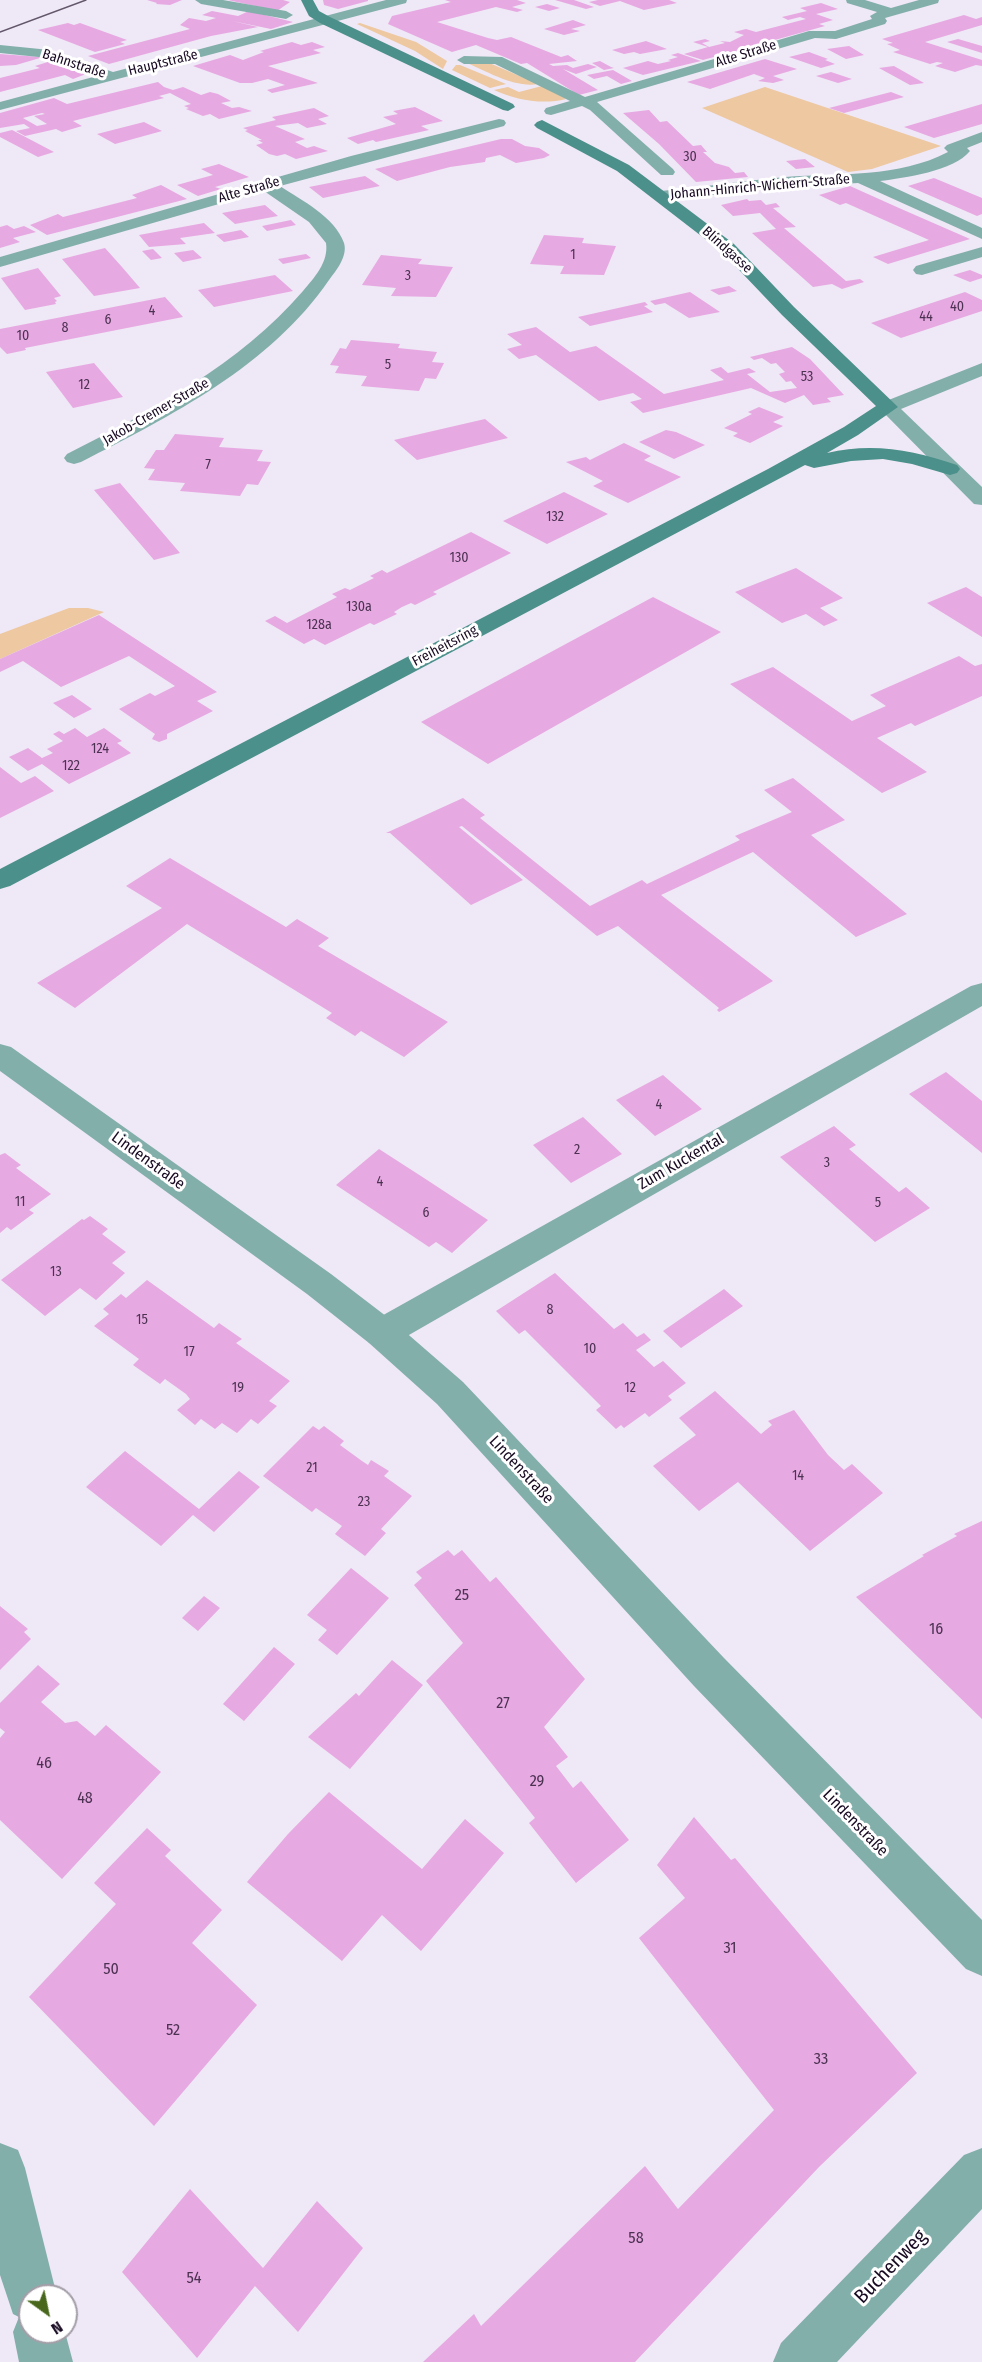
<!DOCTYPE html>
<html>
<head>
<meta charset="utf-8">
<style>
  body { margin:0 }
  #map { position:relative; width:982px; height:2362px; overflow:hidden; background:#efe8f6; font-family:"Fira Sans Condensed",sans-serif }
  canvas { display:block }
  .north { position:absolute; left:18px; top:2284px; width:60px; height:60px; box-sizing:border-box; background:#fff; border:2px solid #a39da7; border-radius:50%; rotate:147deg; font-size:16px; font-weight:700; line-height:24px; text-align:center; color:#180a22 }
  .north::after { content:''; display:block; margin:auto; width:21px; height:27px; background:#48671c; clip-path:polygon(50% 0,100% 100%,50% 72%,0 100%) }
</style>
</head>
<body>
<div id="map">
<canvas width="982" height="2362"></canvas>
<div class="north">N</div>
</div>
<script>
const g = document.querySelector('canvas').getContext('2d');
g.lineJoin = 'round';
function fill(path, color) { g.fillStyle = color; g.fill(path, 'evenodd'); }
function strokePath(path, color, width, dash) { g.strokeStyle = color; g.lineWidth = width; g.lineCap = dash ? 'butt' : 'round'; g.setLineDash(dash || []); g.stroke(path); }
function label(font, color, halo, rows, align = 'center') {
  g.font = font + ' "Fira Sans Condensed",sans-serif'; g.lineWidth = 6; g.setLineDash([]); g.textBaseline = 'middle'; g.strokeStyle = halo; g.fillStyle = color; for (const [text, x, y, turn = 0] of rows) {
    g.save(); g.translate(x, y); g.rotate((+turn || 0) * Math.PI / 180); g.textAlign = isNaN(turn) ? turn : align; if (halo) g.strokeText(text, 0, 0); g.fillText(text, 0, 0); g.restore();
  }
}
fill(new Path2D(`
  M360,23L416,42L447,61L443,69L415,51L357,24Z
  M487,62L538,84C515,88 488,72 467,63Z
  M456,65H460L506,84L490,88L452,70Z
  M542,86L566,99C542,105 516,100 494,90L508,87L519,92Z
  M765,87L941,146L872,169L848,172L702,108Z
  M69,608H88L104,612L0,659V634Z`), '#edc8a0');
fill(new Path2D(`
  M147,0H182L170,5L156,4L157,3Z
  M228,0H283L290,2L277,11Z
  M323,0H368V1L338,9L324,5Z
  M445,0H517L526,3L512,7L523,10L517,12L496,7L437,22L488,38L497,40L511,37L561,57L568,55L577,61L549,64L553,66L567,65L573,68L588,64L597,67L576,74L563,69L598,90L579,95L527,63L521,64L476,45L452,52L388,24L392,16L451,2Z
  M555,0H574L594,7L586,9Z
  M598,0H669L677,3L644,10L620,1L600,6L589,2Z
  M821,3L838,9L816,14L833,20L819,24L825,26L703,60L684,54L708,47L693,42L705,39L710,41L702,43L709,47L725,43L720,41L730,42L744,35L734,32L746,29L756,32L806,19L800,17L788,20L782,17L807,11L800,8Z
  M547,4L560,8L549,11L535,7Z
  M212,11L238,16L249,11L293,22L271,29L232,21L258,27L211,36L109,64L88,56L190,29L180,25L189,18L206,21L216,18L202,15Z
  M964,15L976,19L982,17V25L925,42L982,60V66L976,65L955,72L935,66L943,63L937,62L930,64L893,52L900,50L887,44L893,43L882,39Z
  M573,20L586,25L571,29L580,31L564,35L544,29Z
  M68,23L74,25L80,23L127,40L120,42L125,44L95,52L38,30Z
  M958,39L982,46V53L947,42Z
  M646,41L667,49L640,54L634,52L624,54L612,50Z
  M292,42L301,45L312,42L325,47L313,50L321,53L268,66L318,83L272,93L267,90L285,85L268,79L252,83H240L193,66L230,55L243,60L264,52L260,51Z
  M849,46L864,55L846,59L827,49Z
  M809,52L828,59L825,60L835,64L821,68L789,57Z
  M678,53L701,61L643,75L623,68L648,61L658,64L671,61L668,60L678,57L671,55Z
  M0,54L40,57V58L16,65L0,66Z
  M765,59L797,69L773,76L784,80L773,83L758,81L765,78L754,74L710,89L687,82Z
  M51,61L86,74L73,79L65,75L0,92V78L40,68L35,66Z
  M600,61L611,67L614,68L604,70L592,63Z
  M894,66L924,83L910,85L879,68Z
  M613,70L632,81L621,84L607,76L594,79L587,75Z
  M831,72L852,79L838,83L816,76Z
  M158,82L164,87L173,90L183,87L201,95L210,92L218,94L231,101L221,103L232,108L239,107L252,111L219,119L210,114L203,116L186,109L189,108L184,106L191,104L170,93L159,96L164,98L73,121L82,126L62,132L56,129L25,136L16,131L30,128L24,124L0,128V113L54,98L67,104ZM42,113L45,114L34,116L47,124L37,126L23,118Z
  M891,92L904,97L844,113L829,108Z
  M982,104V124L934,138L904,127Z
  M415,107L443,121L421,126L429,130L376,142L373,140L358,144L347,138L396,124L383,117L398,114L393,111Z
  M314,108L329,116L318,119L327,124L307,128L298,123L275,126L305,139L295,142L307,148L314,146L328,151L296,159L285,154L277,156L269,154L256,145L263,143L258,140H262L245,131L248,130L243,128L276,120L272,117Z
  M649,110L660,122L667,121L693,146L701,145L707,152H703L715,163L729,167L735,173L744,172L748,177L696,182L659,144L623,113Z
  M144,122L162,131L115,144L97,134Z
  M12,130L14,131L54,152L38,157L0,137V133Z
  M501,139H512L525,146L539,148L550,155L544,158L516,163L500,155L486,158L485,162L450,167L397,181L375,169Z
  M805,159L815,167L796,169L786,161Z
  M219,164L249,177L215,187L221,189L198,196L177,185L213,175L201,169Z
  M365,176L380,186L323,198L309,187Z
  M934,178L982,198V214L977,216L908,186Z
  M161,185L187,199L47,235L30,225L58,214L63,217L137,198L132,195Z
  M850,186L899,208L970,239L888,264L873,257L929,240L846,203L840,205L819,195Z
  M747,199L749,201L761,200L766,205L776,203L780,207L773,208L796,227L784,228L846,281L860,279L864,282L842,289L832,284L813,287L752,233L776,229L760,213L733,216L721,205Z
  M265,205L278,216L235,224L222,213Z
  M291,220L296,225L267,231L262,226Z
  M204,223L215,233L180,238L186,244L149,247L139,235Z
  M7,225L14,229L24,226L36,232L13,238L20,242L0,248V227Z
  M241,230L249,237L224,242L216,235Z
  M544,235L584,238L582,243L616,246L604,275L560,274L564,266L530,264Z
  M105,248L122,267L140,288L94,296L62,259Z
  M153,249L162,258L151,260L142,251Z
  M193,250L202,258L183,262L174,253Z
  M306,254L311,258L283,264L278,259Z
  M381,255L422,259L418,264L453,267L436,297L391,296L396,288L362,285Z
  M38,268L61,296L54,298L57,301L55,302L56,304L25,310L1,278Z
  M970,270L982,275V278L970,282L953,275Z
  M275,275L293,291L214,307L198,290Z
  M729,286L737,291L719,295L710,290Z
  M690,292L720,312L689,318L665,303L655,305L650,301Z
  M965,292L982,300V311L901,338L871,323Z
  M165,297L183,317L25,348L26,350L7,354L0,347V329Z
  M645,302L648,305L644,306L653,312L590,326L578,317Z
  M536,327L570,352L596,346L664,394L724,380L710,370L721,367L728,373L749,368L756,372L747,374L770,392L797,388L791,381L786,382L779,374L785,372L776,363L771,364L762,358L754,360L750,357L792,347L810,359L844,395L827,398L831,402L813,405L804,395L785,403L751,388L643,413L630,402L642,399L633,393L599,401L536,355L519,359L507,349L522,345L507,334Z
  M351,340L400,344L398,348L437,352L432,362L444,363L436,379L425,378L419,391L361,386L367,376L335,373L339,366L330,365L340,348L346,349Z
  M94,363L123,397L73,408L46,372Z
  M759,407L784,417L773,422L783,426L750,443L733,436L738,433L724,428L752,414L748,412Z
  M485,419L508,438L417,460L394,440Z
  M666,430L676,432L705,445L674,459L639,442Z
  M175,434L224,438L219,447L263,450L257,461L271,462L258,485L247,484L240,496L180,491L185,483L148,480L155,469L144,468L156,450H164Z
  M624,443L651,456L644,460L681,477L628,503L593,486L603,481L566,462L586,457L590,460Z
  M120,483L180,553L154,560L94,490Z
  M564,492L608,514L547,544L503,521Z
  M471,532L511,553L433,592L437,594L415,605L411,603L402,607L394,612L397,614L374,625L370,623L325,645L314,639L304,644L265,621L275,616L287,623L337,597L332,594L345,588L350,590L374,578L370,576L382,570L387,573Z
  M796,568L843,598L820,608L838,620L824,626L806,614L782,623L735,592Z
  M966,587L982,597V637L927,603Z
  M653,597L721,632L488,764L421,722Z
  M99,615L217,692L197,701L213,711L167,734V739L159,742L152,739L155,734L119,709L150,693L155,696L175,686L129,656L61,687L23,661L0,672V659Z
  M959,656L975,666L982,664V696L915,726L911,723L877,738L927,772L882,793L730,684L773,667L852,721L886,706L870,695Z
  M72,695L92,709L74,718L53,703Z
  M75,728L87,737L104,728L122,741L117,743L131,753L69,784L42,764L28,771L9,757L28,748L42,758L53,753L47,749L63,741L53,734L59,731L64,734Z
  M0,767L21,783L35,776L54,791L0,818Z
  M793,778L845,820L811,835L907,914L856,937L753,852L661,895L773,981L719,1012L717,1010L719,1008L618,926L597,936L462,826L459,827L523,880L471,905L390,833H386L463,798L485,815L480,818L590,906L642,880L647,884L740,840L735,836L792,812L764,790Z
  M170,858L286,927L297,919L329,938L318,946L448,1022L404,1057L361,1031L355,1036L326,1018L332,1013L187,924L75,1008L37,983L162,908L126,886Z
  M946,1072L982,1101V1153L909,1094Z
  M663,1075L702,1109L655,1136L616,1100Z
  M583,1117L622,1154L571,1183L533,1145Z
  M834,1126L856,1145L849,1149L899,1192L906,1187L930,1208L875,1242L780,1157Z
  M379,1149L424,1178L488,1220L452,1253L436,1242L429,1247L336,1185Z
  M5,1153L21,1165L16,1168L51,1194L29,1210L34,1213L11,1230L7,1227L0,1233V1155Z
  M90,1216L108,1229L102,1234L126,1252L112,1263L125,1273L96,1300L80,1288L45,1316L1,1280L82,1219L84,1220Z
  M555,1273L614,1329L623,1323L637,1337L644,1333L651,1340L636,1350L654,1367L663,1361L686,1383L668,1396L672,1400L649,1417L645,1413L624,1428L621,1425L616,1429L596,1410L601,1406L525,1330L519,1334L496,1311Z
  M147,1280L214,1328L219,1323L242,1339L236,1343L290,1381L269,1401L277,1406L258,1424L251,1419L237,1433L222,1423L215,1429L201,1419L195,1425L177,1410L190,1399L186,1394L165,1379L160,1384L133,1365L139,1359L94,1326L109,1314L103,1309L121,1294L126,1298Z
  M724,1289L743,1306L681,1348L663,1331Z
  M715,1391L761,1434L772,1425L768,1421L794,1410L828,1455L844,1470L852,1464L883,1493L810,1551L738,1482L699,1511L653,1466L696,1435L679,1418Z
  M313,1426L319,1430L324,1426L344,1441L340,1445L362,1461L368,1465L371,1460L389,1471L384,1476L412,1496L381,1529L386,1533L365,1556L335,1534L342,1526L316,1508L312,1512L263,1476Z
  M125,1451L199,1509L239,1471L260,1487L214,1532L193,1515L161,1546L86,1487Z
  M982,1521V1719L856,1597L924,1556L922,1555L957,1536L954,1534Z
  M448,1550L454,1556L462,1550L490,1582L496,1577L585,1679L544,1727L568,1757L556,1766L573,1788L581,1781L629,1840L576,1883L529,1823L535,1818L426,1681L463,1643L414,1585L422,1578L416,1572Z
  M351,1568L389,1598L337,1655L318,1640L327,1630L307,1615Z
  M204,1596L220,1608L198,1631L182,1618Z
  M0,1606L28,1629L24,1632L31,1639L0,1670Z
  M274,1647L295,1664L244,1721L223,1704Z
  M392,1660L423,1685L350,1769L308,1737L356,1693L359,1696Z
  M38,1665L60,1684L41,1702L63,1721L65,1723L77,1721L95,1736L106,1725L161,1772L62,1879L0,1820V1738L5,1732L0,1728V1703Z
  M329,1792L422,1869L465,1819L504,1853L421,1951L382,1915L342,1961L247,1882L288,1834Z
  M694,1817L731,1860L735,1858L917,2073L819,2167L635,2362H423L474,2314L481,2326L645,2166L678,2209L774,2110L639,1938L685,1898L657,1865Z
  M147,1828L171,1850L165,1856L222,1910L192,1943L257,2005L154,2126L29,1997L116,1904L94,1883Z
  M190,2189L263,2268L317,2201L363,2248L298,2332L255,2286L197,2358L122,2272Z`), '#e7a9e2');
fill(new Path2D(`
  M195,0H223L286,11L293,15L286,19L201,4Z
  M386,0H407L406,3L0,110V102L97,76L48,58L0,53V45L50,50L113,72Z
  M846,0H865L891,8L919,0H939L938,3L885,18L887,21L885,24L836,39L815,38L597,102L673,169L675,172L673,175H661L590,110L582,106L551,115L546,114L544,111L546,108L570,101L495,64H464L457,60L464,56L502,57L585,97L809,31H835L872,19L870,16L877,12L847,3Z
  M499,119L504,120L506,123L504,126L280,186C301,200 335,217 344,243C348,256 336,271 329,280C270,366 171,416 81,462L74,464L67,462L64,458L67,454C153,410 239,365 303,291C314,278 329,262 326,243L309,222L264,191L0,267V257L351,156Z
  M982,132V142L967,148L970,151C954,171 904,178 880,181L982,228V239L858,183L772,188L661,201L653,196L661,191C702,187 744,181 785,177C840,173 898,178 948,152L944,148L947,145Z
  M982,247V257L922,275L916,274L913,270L916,266Z
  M982,363V376L901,409L982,487V505L974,504L878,407L881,403Z
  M982,983V1006L395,1343L382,1347L369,1343L364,1333L369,1323L971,986Z
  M0,2143L18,2150L25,2168L57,2296H30V2332H65L73,2362H19L13,2332L19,2317L13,2314L0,2275Z
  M982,2148V2209L837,2362H773L781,2343L964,2155Z`), '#83afab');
fill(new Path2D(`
  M0,1044L11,1047L331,1274L395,1323L463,1382L724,1658L982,1920V1976L966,1969L694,1686L437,1404L369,1343L307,1294L0,1071Z`), '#83afab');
fill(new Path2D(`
  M301,0H313L319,11L330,17L513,104L515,107L508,111L503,110L320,23L309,16Z
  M542,120L629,165L734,244L794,307L898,407L858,435L827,453C872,442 914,450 957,465L960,469L957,473L950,475L912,464L883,459L851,461L814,468L805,465L10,886L0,889V869L768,469L844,427L876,406L782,315L722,252L617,171L537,128L534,125L537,122Z`), '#4b908b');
strokePath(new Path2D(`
  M0,32L86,0`), '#62576b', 1.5);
label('14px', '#180a22', '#fff', [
  ["Alte Straße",746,54,-17],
  ["Hauptstraße",163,63,-14],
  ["Bahnstraße",74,64,18],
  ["Johann-Hinrich-Wichern-Straße",760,187,-5],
  ["Alte Straße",249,190,-16],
  ["Blindgasse",727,250,42],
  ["Jakob-Cremer-Straße",156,412,-30],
  ["Freiheitsring",445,646,-28]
]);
label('14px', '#4c3252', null, [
  ["30",690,157],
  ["1",573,255],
  ["3",408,276],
  ["40",957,307],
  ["4",152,311],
  ["44",926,317],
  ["6",108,320],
  ["8",65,328],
  ["10",23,336],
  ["5",388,365],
  ["53",807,377],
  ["12",84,385],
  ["7",208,465],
  ["132",555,517],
  ["130",459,558],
  ["130a",359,607],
  ["128a",319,625],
  ["124",100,749],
  ["122",71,766],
  ["4",659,1105],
  ["2",577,1150],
  ["3",827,1163],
  ["4",380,1182],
  ["11",20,1202],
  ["5",878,1203],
  ["6",426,1213],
  ["13",56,1272],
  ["8",550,1310],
  ["15",142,1320],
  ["10",590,1349],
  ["17",189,1352],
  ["19",238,1388],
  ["12",630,1388],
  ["21",312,1468],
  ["14",798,1476],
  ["23",364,1502]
]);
label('16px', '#180a22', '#fff', [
  ["Lindenstraße",148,1161,36],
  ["Zum Kuckental",681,1162,-30],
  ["Lindenstraße",521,1470,47],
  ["Lindenstraße",855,1823,46]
]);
label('16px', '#4c3252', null, [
  ["25",462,1596],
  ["16",936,1630],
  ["27",503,1704],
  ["46",44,1764],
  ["29",537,1782],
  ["48",85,1799],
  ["31",730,1949],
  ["50",111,1970],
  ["52",173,2031],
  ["33",821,2060],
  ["58",636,2239],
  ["54",194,2279]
]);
label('20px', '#180a22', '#fff', [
  ["Buchenweg",891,2267,-46]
]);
</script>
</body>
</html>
